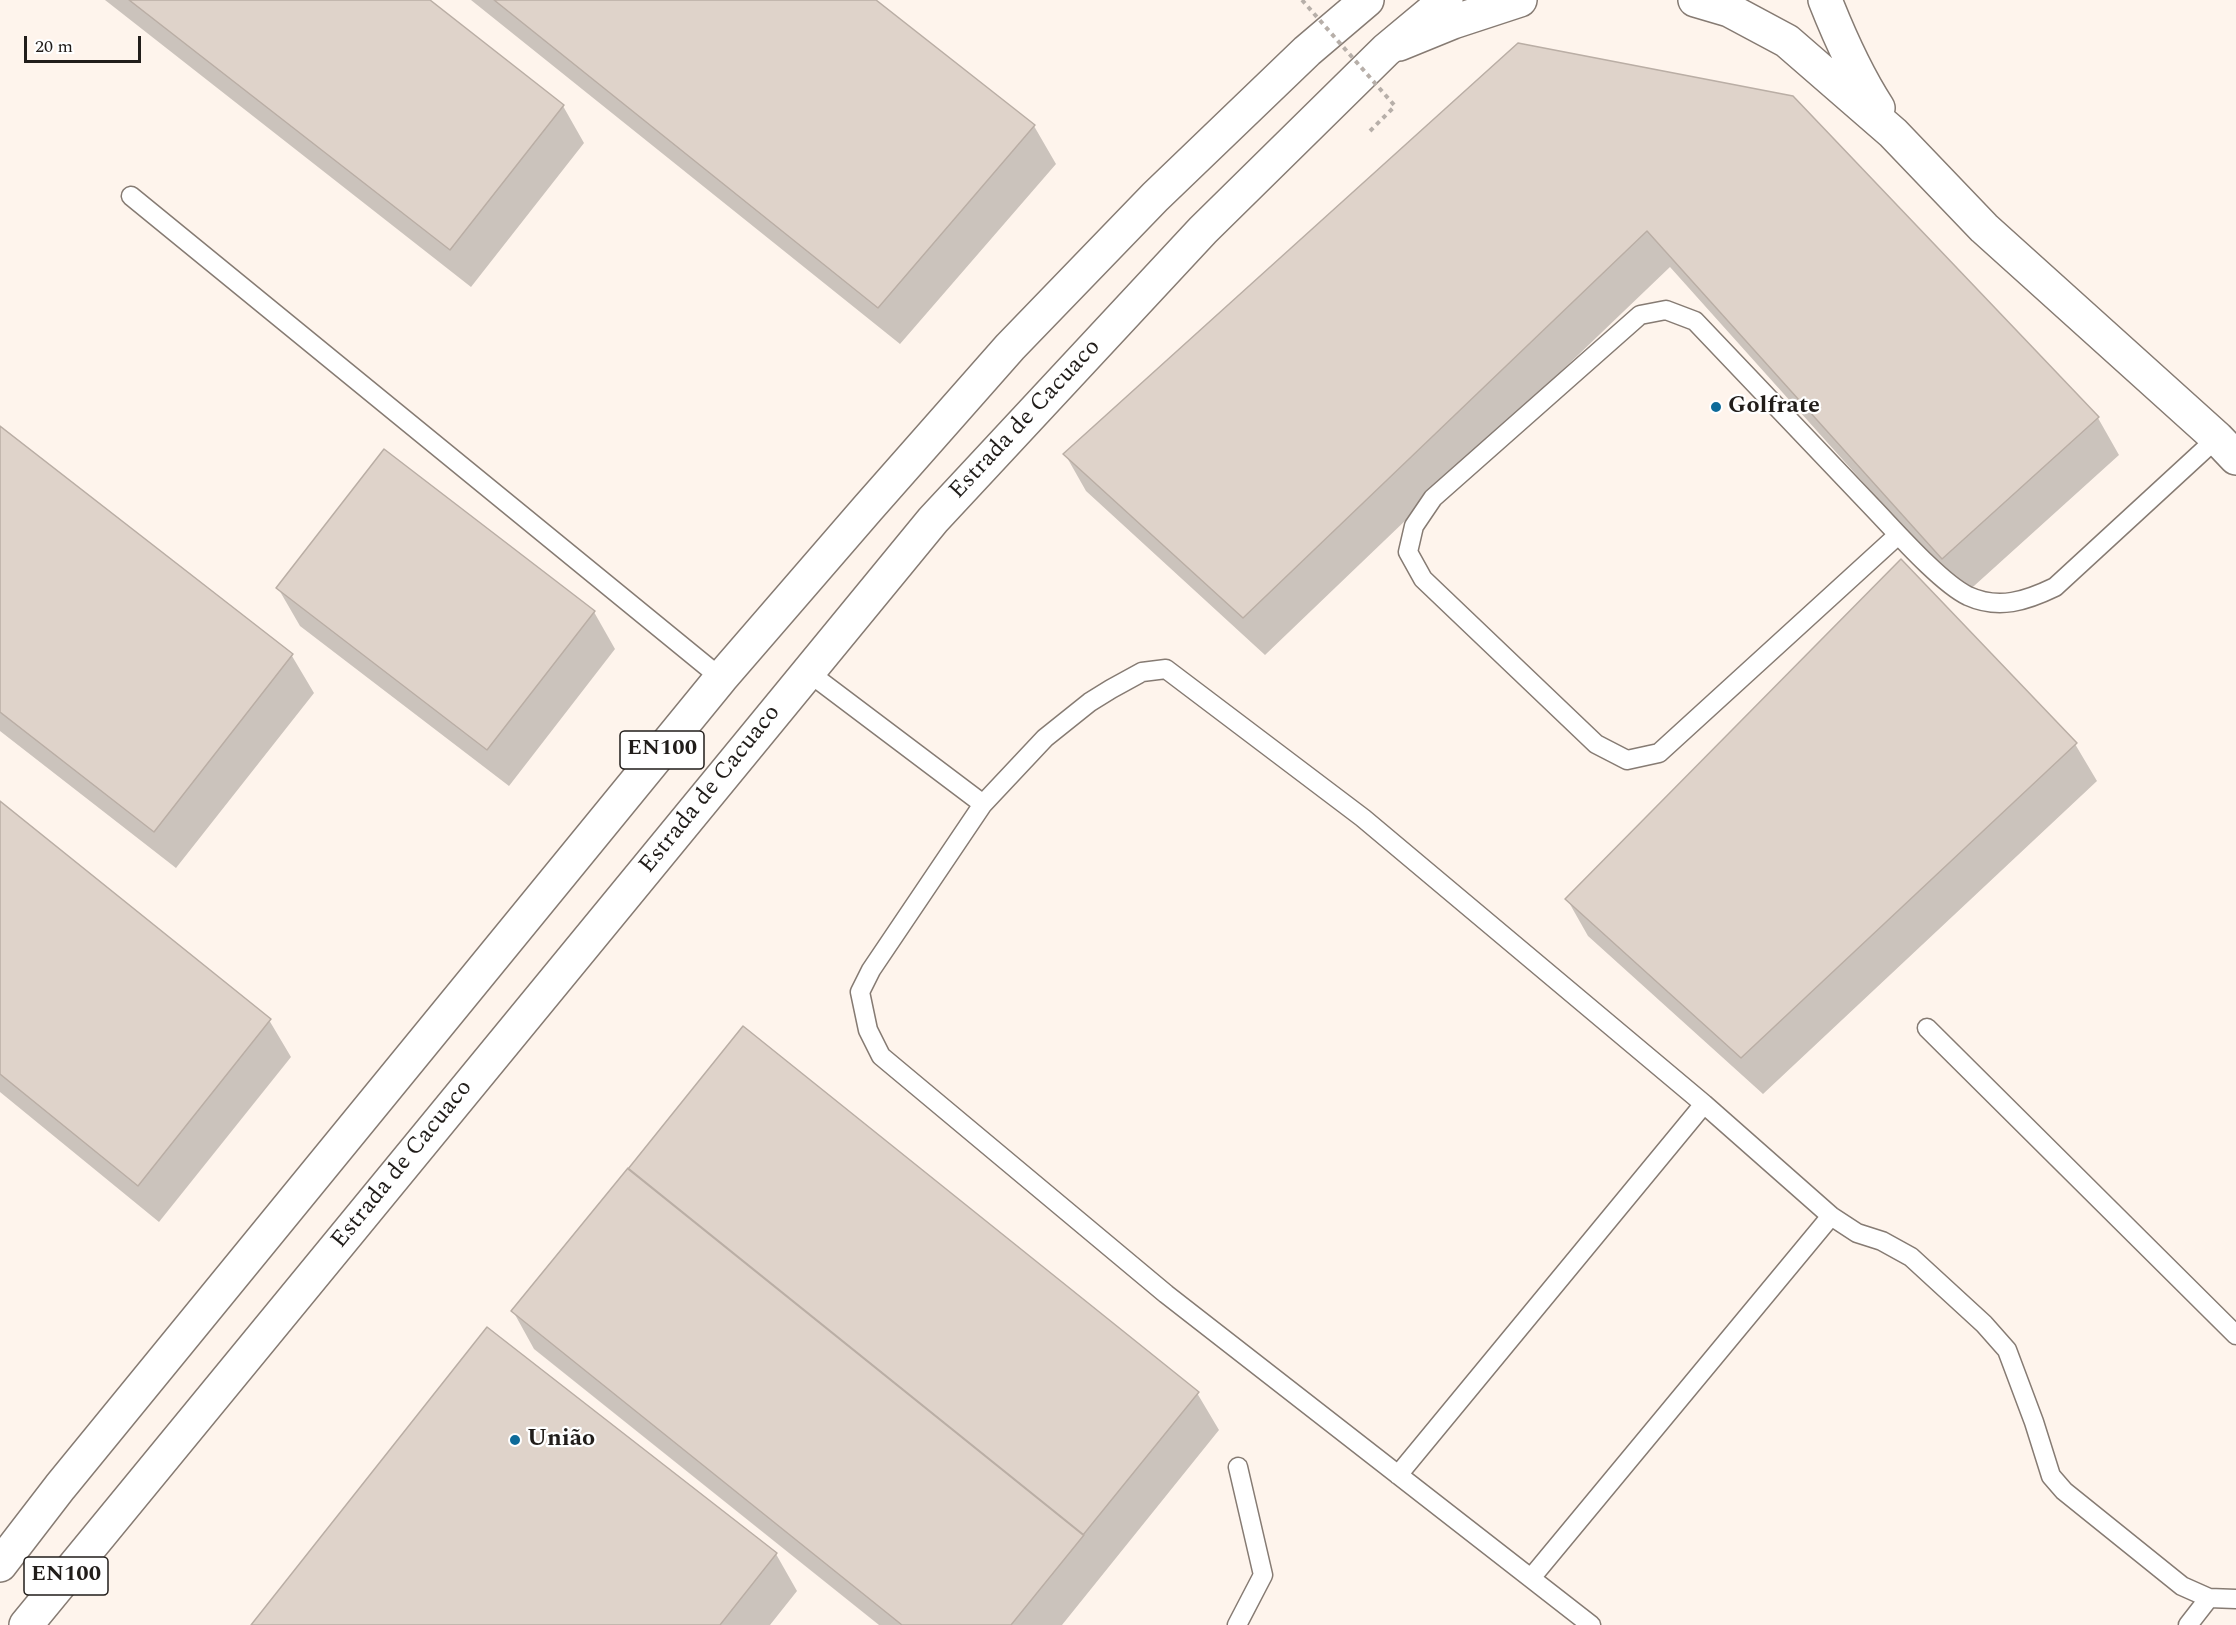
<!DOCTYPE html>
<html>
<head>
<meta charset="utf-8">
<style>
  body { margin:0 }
  #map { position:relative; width:2236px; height:1625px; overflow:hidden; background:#fef4ec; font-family:Spectral,serif }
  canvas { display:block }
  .scale { position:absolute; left:24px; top:36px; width:117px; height:27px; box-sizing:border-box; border:3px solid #211d1a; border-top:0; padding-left:8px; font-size:18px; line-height:21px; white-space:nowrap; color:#211d1a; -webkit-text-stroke:4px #fff; paint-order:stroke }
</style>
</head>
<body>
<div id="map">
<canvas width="2236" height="1625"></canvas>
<div class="scale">20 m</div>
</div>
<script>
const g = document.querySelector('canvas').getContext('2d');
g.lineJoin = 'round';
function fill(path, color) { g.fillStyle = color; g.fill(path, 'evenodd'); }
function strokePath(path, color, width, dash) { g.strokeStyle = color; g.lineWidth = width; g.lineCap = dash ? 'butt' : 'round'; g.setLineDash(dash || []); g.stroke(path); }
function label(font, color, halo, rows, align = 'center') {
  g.font = font + ' Spectral,serif'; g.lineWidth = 4.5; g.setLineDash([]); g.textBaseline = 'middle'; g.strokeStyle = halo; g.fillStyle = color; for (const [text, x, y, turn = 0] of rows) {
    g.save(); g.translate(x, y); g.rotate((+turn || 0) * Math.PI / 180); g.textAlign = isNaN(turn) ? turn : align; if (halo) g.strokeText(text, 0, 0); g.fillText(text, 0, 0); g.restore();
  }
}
fill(new Path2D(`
  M105,0H427L563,106L584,143L471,287Z
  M471,0H874L1034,126L1056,164L900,344Z
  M1519,45L2098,418L2119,455L1964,595L1670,267L1265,655L1086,491L1065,454Z
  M0,428L292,656L314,693L176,868L0,731Z
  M278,588L594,612L615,649L509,786L300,626Z
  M2075,744L2097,781L1763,1094L1588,936L1567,899Z
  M0,802L269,1020L291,1057L159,1222L0,1092Z
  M513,1311L1197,1393L1219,1430L1062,1625H879L534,1349Z
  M776,1554L797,1591L770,1625H253Z`), '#0003');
const building = new Path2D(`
  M129,0H430L564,105L450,250Z
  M494,0H876L1035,125L878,308Z
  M1518,43L1793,96L2099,417L1942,559L1647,231L1243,618L1063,454Z
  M0,426L293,654L154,832L0,712Z
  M384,449L595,611L487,750L276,588Z
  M1901,559L2077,743L1741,1058L1565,899Z
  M0,801L271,1019L138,1186L0,1074Z
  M743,1026L1199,1392L1083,1535L628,1169Z
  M628,1168L1084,1535L1011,1625H902L511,1311Z
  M487,1327L777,1553L720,1625H251Z`);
fill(building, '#dfd3ca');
strokePath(building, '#baaea5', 1.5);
const service = new Path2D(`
  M131,196L721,678
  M1898,535L1659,753L1627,760L1596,744L1423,579L1408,552L1414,526L1433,498L1640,315L1666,310L1695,321C1755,384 1815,447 1874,509C1896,532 1941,583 1968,596C1999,610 2026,601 2055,587L2217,438
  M808,672L983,804
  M1927,1028L2236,1335
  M1398,1475L1704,1104
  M1531,1578L1831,1216
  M1237,1625L1263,1575L1238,1467
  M1591,1625L1166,1294L881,1056L868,1030L860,992L871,970L983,804L1045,738L1090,702L1111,689L1142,672L1166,669L1363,818L1704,1104L1831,1216L1857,1233L1882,1241L1911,1257L1984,1324L2007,1350L2034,1422L2051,1476L2064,1491L2182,1586L2209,1598L2236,1599
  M2188,1625L2209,1598`);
const tertiary = new Path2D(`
  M1695,0L1729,10L1787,41L1893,133L1984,228L2217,438L2236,458
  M1825,0C1840,38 1856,74 1878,108
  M1399,44L1453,22L1520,0`);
const primary = new Path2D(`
  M0,1565L60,1487L721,678L868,508L1010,347L1155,197L1307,51L1367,0
  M26,1625L933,520L1203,230L1386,50L1446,0`);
strokePath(service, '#867b73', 21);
strokePath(tertiary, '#867b73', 36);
strokePath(primary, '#867b73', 36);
strokePath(new Path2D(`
  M1370,131L1395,106`), '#b7afa9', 4, [4.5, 4.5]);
strokePath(service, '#fff', 18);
strokePath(tertiary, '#fff', 33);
strokePath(primary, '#fff', 33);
strokePath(new Path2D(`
  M1302,0L1395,106`), '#b7afa9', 4, [4.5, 4.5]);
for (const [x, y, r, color] of [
  [1716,407,6,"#0d6a99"],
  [515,1440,6,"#0d6a99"]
]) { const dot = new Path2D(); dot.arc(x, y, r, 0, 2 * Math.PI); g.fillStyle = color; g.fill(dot); strokePath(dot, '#fff', 2); }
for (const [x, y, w] of [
  [662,750,84],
  [66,1576,84]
]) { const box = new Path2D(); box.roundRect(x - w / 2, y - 19, w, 38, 4.5); g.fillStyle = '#fff'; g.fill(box); strokePath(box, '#211d1a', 1.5); }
label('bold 22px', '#211d1a', null, [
  ["EN100",662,750],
  ["EN100",66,1576]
]);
label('bold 24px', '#211d1a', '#fff', [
  ["Golfrate",1728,407],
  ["União",527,1440]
], 'left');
label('24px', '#211d1a', '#fff', [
  ["Estrada de Cacuaco",1026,420,-47],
  ["Estrada de Cacuaco",711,790,-51],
  ["Estrada de Cacuaco",403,1165,-51]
]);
</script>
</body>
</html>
